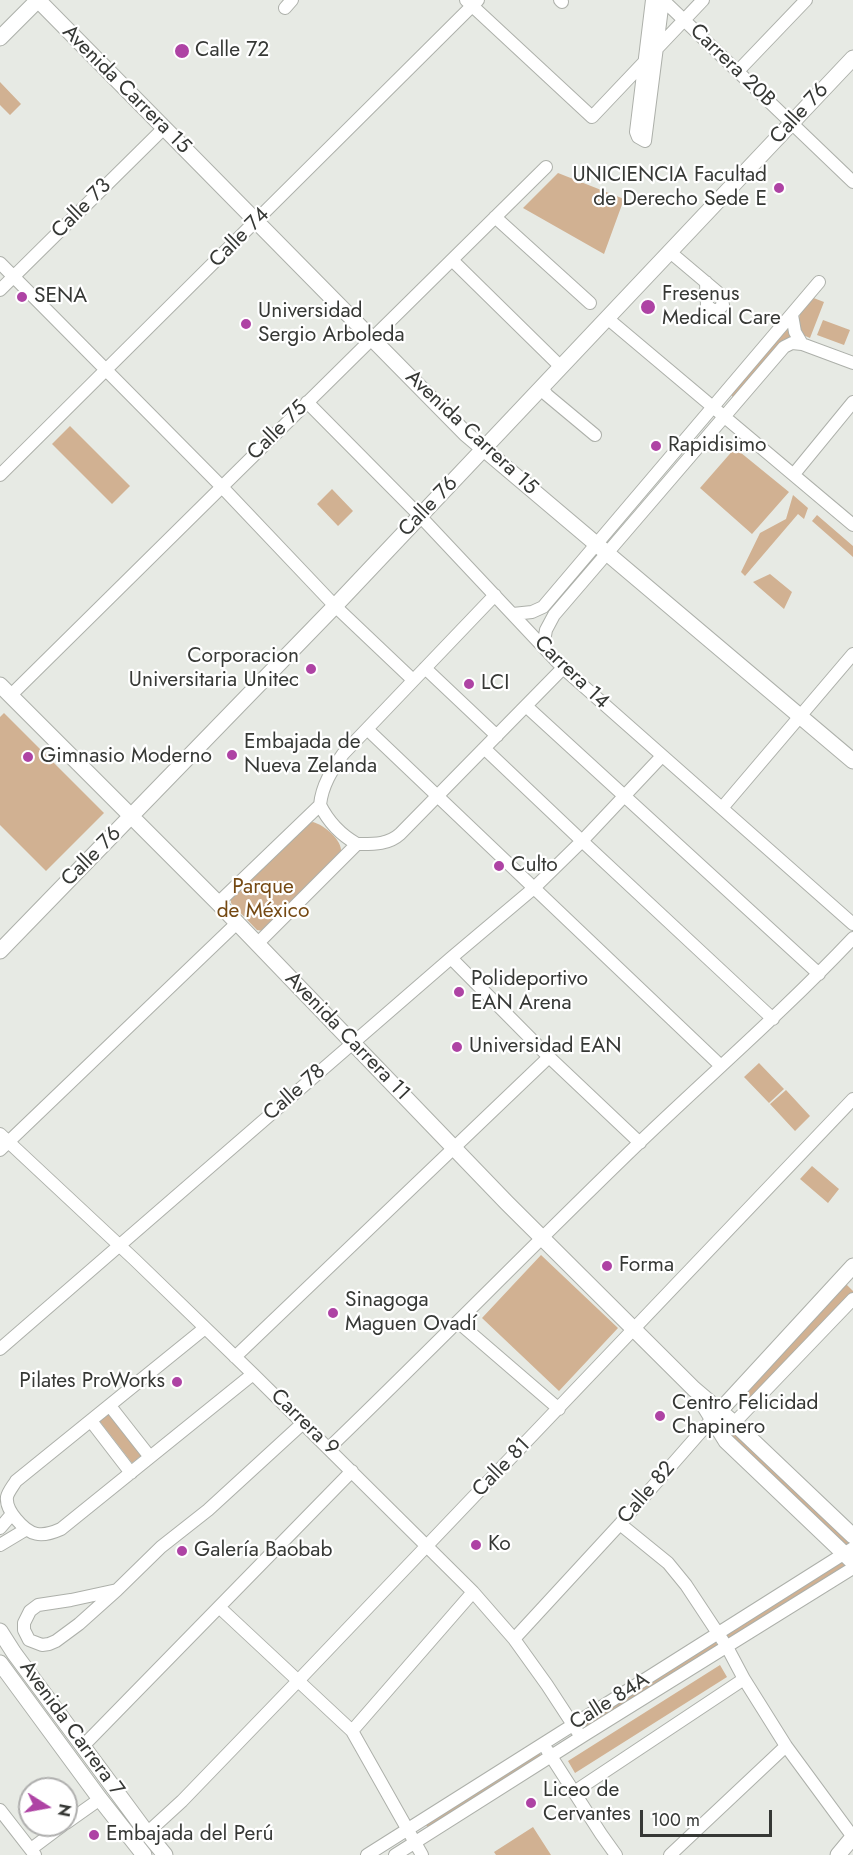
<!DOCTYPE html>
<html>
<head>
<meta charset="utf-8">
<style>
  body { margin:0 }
  #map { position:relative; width:853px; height:1855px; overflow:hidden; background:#e7eae4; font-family:Jost,sans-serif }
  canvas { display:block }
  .north { position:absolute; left:18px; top:1777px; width:60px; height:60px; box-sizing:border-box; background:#fff; border:2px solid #afafae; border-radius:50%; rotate:101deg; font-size:16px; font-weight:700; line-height:24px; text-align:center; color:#363835 }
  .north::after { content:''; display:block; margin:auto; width:21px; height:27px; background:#ae43a4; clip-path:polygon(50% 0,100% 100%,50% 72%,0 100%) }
  .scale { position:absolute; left:640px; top:1810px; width:132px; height:27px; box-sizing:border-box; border:3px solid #363835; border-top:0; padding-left:8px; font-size:18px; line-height:21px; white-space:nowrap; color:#363835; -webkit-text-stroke:4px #fff; paint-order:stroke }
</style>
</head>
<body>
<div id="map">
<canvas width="853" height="1855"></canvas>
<div class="north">N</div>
<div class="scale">100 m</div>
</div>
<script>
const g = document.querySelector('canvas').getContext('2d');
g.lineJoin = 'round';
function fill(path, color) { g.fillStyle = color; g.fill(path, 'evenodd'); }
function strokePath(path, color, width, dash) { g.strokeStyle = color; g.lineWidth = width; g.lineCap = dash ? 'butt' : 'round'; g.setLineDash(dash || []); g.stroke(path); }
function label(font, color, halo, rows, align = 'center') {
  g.font = font + ' Jost,sans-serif'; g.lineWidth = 4.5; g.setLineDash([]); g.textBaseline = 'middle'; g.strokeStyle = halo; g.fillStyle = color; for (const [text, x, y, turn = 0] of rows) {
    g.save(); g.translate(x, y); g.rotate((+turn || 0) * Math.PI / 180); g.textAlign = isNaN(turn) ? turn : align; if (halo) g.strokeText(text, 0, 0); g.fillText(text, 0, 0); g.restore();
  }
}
fill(new Path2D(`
  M0,82L21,104L10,115L0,105Z
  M558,173L624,199L604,254L523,208Z
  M811,297L824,302L810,338L803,335C795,316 800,312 811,297Z
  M823,320L850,330L844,345L817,335Z
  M788,323L794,339H785L780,342L734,398L730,394Z
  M70,426L130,486L112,504L52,444Z
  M735,448L789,492L752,534L700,488Z
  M332,489L353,511L338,526L317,504Z
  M793,495L808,508L804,519L798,514L745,576L741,572L760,533L786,519Z
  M817,515L853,546V557L812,521Z
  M770,574L792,592L784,609L753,582Z
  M4,713L104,813L46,871L0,825V717Z
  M313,822C324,825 343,840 341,853L263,931L257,930L231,903V897L307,824Z
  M759,1063L784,1089L769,1103L744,1077Z
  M786,1090L810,1116L795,1131L770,1104Z
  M812,1166L839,1189L828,1203L800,1179Z
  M541,1255L618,1328L559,1391L482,1318Z
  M844,1282L853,1291V1293L744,1410L734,1401Z
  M108,1411L142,1455L132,1463L98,1419Z
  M735,1428L853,1540L846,1548L729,1435Z
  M841,1560L845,1566L728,1639L724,1633Z
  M714,1639L718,1646L587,1729L583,1722Z
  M720,1665L727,1677L575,1773L568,1761Z
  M538,1751L543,1758L429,1830L425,1823Z
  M533,1827L551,1855H496L494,1852Z`), '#d1b192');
const minor = new Path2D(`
  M466,0L592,117L703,0
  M560,0L562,2
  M652,0L636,132L638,137L645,141L663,0
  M663,0L853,182
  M285,8L292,0
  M738,71L806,0
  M495,217L590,303
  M670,252L721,295L723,305L716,312L707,306L706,282
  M452,260L561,367
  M0,263L222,487L335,606L413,680
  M0,290L164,128
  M792,315L795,332L802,344
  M607,318L853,525
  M542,388L547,395L595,435
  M307,402L420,516L563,668L853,924
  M794,474L853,402
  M0,475L478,0
  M513,614L532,612L543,607L819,282
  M543,647L546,630L554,615L784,347L792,343L802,344L853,363
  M425,668L497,736
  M10,696L546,167
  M526,706L819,974
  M367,729L721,1066
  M485,749L582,841L773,1019
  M320,805C328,821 341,835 357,844
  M722,808L853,654
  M218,903L320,805C322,785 332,770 343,754L495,595
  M257,944L357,844C372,844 388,845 400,834L563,668
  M451,958L549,1057L640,1143
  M0,1134L135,1260L253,1374L473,1592L514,1639L547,1685L581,1737
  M0,1150L237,923
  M458,1322L559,1409
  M205,1328L16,1481C13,1486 8,1492 7,1497C6,1505 11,1513 16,1519C30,1536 41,1538 61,1529L253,1374
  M0,1349L451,958L534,888L582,841L662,756
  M235,1357L549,1057
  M110,1406L150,1457
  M91,1421L131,1473
  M734,1423L853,1299
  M329,1448C434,1347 535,1243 640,1142C711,1074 785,1010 853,938
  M620,1524L668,1563L686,1585L727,1647L744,1679L786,1746L853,1837
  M0,1528L12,1514
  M0,1545L25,1530
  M117,1590L71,1600L38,1605L30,1611L24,1623V1630L29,1640L42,1645L49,1644L56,1641L79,1624L117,1590L161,1547L208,1510L303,1423
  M219,1607L352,1731L422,1855
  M514,1639L620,1524L712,1419
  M352,1731L473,1592
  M83,1746L352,1471
  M547,1750L601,1834L616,1855
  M574,1792L744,1679
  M0,1810L35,1855
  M66,1823L100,1799
  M147,1833L182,1801L295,1684L853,1099
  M31,1849L63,1825
  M367,1855L853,1548
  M395,1855L586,1734L853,1568
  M670,1855L786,1746`);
const major = new Path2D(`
  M38,0L466,434L853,761
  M0,38L38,0
  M0,685L218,903L507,1203L694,1389L734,1423L853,1536
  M0,951L335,606L853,58
  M702,1402L726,1441L853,1562
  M714,1417L853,1266
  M0,1631L14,1653L147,1833L165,1855
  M0,1663L100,1799L144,1855
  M838,1855L853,1837`);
strokePath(minor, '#adb0aa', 14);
strokePath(major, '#adb0aa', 17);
strokePath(minor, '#fff', 12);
strokePath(major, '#fff', 15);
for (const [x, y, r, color] of [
  [182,51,8,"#ae43a4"],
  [779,188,6,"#ae43a4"],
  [22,297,6,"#ae43a4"],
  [648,307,8,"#ae43a4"],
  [246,324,6,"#ae43a4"],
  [656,446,6,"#ae43a4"],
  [311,669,6,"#ae43a4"],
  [469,684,6,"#ae43a4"],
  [232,755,6,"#ae43a4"],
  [28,757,6,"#ae43a4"],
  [499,866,6,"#ae43a4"],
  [459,992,6,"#ae43a4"],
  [457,1047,6,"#ae43a4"],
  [607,1266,6,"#ae43a4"],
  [333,1313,6,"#ae43a4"],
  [177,1382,6,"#ae43a4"],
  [660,1416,6,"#ae43a4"],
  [476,1545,6,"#ae43a4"],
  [182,1551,6,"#ae43a4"],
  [531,1803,6,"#ae43a4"],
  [94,1835,6,"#ae43a4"]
]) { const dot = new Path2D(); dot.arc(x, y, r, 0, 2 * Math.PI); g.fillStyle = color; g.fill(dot); strokePath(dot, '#fff', 2); }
label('21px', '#363835', '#fff', [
  ["Calle 72",195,51],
  ["UNICIENCIA Facultad",767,176,"right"],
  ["de Derecho Sede E",767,200,"right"],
  ["Fresenus",662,295],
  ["Medical Care",662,319],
  ["SENA",34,297],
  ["Universidad",258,312],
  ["Sergio Arboleda",258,336],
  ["Rapidisimo",668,446],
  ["Corporacion",299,657,"right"],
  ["Universitaria Unitec",299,681,"right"],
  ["LCI",481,684],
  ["Embajada de",244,743],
  ["Nueva Zelanda",244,767],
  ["Gimnasio Moderno",40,757],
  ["Culto",511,866],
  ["Polideportivo",471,980],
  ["EAN Arena",471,1004],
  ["Universidad EAN",469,1047],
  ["Forma",619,1266],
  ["Sinagoga",345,1301],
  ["Maguen Ovadí",345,1325],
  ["Pilates ProWorks",165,1382,"right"],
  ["Centro Felicidad",672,1404],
  ["Chapinero",672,1428],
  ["Ko",488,1545],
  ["Galería Baobab",194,1551],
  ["Liceo de",543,1791],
  ["Cervantes",543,1815],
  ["Embajada del Perú",106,1835]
], 'left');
label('21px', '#363835', '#fff', [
  ["Carrera 20B",732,66,44],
  ["Avenida Carrera 15",126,90,45],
  ["Calle 76",800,114,-47],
  ["Calle 73",82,209,-45],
  ["Calle 74",240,238,-45],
  ["Calle 75",278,431,-45],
  ["Avenida Carrera 15",471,433,43],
  ["Calle 76",429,507,-46],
  ["Carrera 14",571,673,44],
  ["Calle 76",92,857,-45],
  ["Avenida Carrera 11",347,1037,46],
  ["Calle 78",295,1093,-41],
  ["Carrera 9",304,1423,44],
  ["Calle 81",502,1468,-46],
  ["Calle 82",647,1493,-49],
  ["Calle 84A",610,1702,-32],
  ["Avenida Carrera 7",71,1729,54]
]);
label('21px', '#754913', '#fff', [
  ["Parque",263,888],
  ["de México",263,912]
]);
</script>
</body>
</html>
